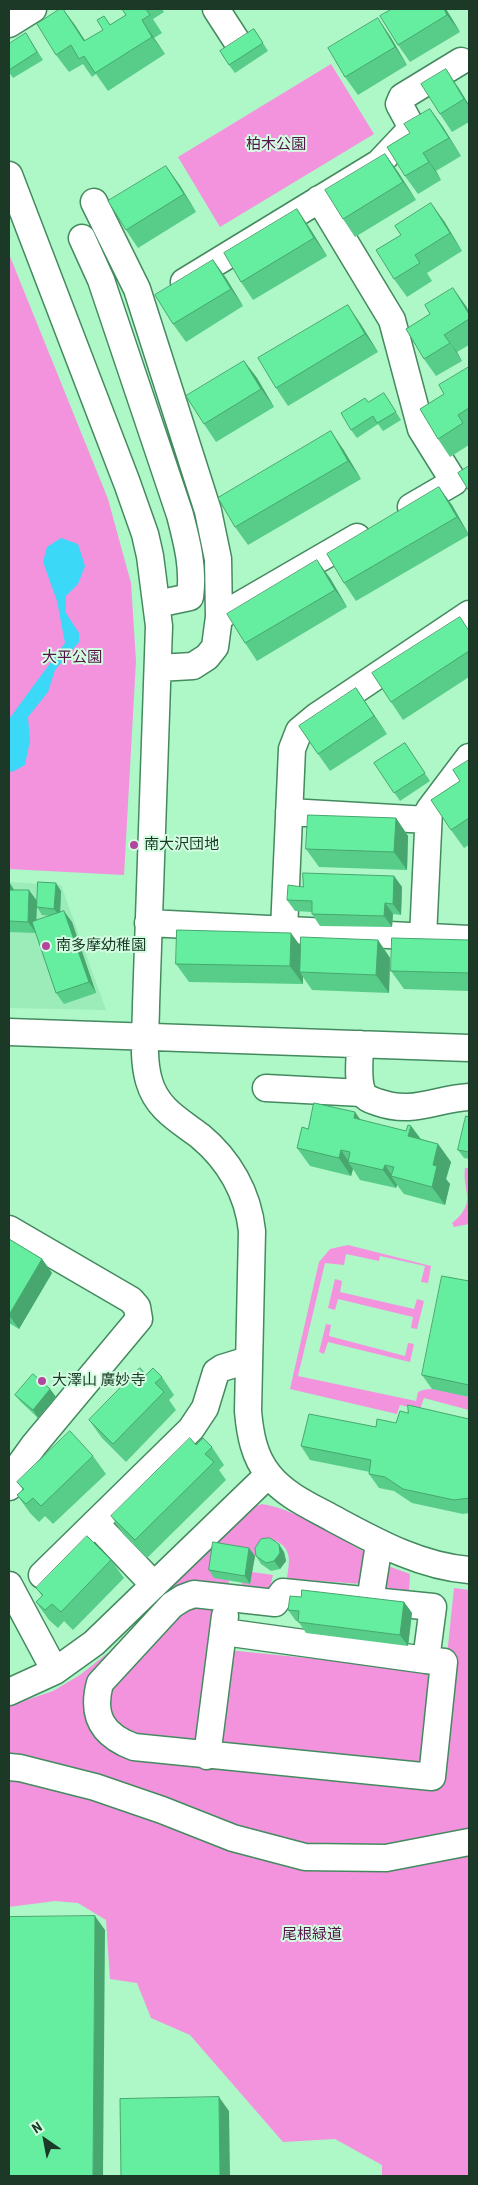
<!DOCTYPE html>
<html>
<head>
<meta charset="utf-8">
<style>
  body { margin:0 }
  #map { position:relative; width:478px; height:2185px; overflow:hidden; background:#aef7c7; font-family:"Roboto Condensed",sans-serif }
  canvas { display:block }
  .frame { position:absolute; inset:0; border:10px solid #1b3926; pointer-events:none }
  .north { position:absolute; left:20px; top:2115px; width:50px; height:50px; -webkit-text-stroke:4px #d2fde0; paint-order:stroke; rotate:327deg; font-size:14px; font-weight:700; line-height:20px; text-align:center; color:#1b3926 }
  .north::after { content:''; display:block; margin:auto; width:18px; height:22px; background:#1b3926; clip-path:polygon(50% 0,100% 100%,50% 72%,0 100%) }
</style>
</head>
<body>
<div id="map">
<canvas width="478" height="2185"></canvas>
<div class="frame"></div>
<div class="north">N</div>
</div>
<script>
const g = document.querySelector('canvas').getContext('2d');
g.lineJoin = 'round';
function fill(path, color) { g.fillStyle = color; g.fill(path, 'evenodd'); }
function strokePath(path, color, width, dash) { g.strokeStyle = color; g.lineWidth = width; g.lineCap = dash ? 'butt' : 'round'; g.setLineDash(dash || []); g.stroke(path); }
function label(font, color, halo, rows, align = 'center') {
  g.font = font + ' "Roboto Condensed","Noto Sans JP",sans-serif'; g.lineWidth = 4; g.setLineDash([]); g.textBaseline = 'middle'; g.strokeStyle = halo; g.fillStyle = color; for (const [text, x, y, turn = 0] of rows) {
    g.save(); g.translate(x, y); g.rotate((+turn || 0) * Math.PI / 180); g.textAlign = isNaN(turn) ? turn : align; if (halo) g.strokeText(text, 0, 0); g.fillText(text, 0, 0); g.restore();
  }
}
fill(new Path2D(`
  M9,882L61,885L106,1010L9,1008Z`), '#9becb8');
fill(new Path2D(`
  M331,64L374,134L220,227L178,157Z
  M9,254L108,499L131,583L136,661L124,875L9,869Z
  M465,1168H469V1224L454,1227L452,1223C478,1202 462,1193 465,1168Z
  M348,1245L431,1266L428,1283L421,1282L425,1266L380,1256L379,1261L346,1254L344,1265L325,1263L298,1376L416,1401L418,1392C432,1384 455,1394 469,1397V1410L424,1398L420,1409L400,1405L397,1414L290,1389L319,1262L330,1249Z
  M335,1279L342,1281L340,1292L414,1309L417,1299L424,1301L417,1329L411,1328L413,1317L338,1299L335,1310L328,1308Z
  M326,1324L331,1325L329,1336L405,1356L408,1343L414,1344L410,1362L328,1342L324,1354L319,1352Z
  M262,1504C298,1510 331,1534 363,1551V1584L287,1579C289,1562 293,1551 277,1541L264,1544L255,1556L229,1580L228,1587L186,1589L100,1674L113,1740L434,1781L454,1588L469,1590V2176H382V2165L335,2139L283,2142L190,2035L151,2018L137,1983L110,1979L106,1920L78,1903L55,1901L9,1907V1706L53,1691L80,1675L109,1652L242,1514L251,1508Z
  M385,1565L410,1574L409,1592L383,1589Z
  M252,1572L273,1575L269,1591L241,1589L242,1582L250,1583Z
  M215,1601L198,1748L118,1730L103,1691L173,1608Z
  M228,1650L435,1671L425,1767L218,1746Z`), '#f393de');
fill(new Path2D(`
  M61,538L78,544L85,566L78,584L66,596V613L79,633V642L55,670L48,692L28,717L30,741L25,765L12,772L9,771V719L65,643L57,601L43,562L47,547Z`), '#3bd8f8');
const minor = new Path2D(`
  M216,9L238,43
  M9,24L33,9
  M9,175L127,483L145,534L150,556L159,626L146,1005C146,1029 142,1057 149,1081C157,1109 179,1120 200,1136C229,1160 248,1193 252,1231L248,1411C250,1434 254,1457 269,1475C285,1495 310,1506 332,1518C375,1541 419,1566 469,1570
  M319,199L392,320L421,429L454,482L411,507
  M94,202L137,289L208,511L218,559L219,617L215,647L207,657L193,666L158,668
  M82,238L101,280L180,515C187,542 194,568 190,597L157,604
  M184,282L379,163L412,128L399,104L402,97L461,61
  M219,617L357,537
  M289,812L428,820
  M148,923L469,939
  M284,930L292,749L299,731L317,716L469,614
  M423,937L429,810L469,757
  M9,1032L469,1048
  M360,1044C360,1058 357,1078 362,1091C364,1098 371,1100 377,1102C413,1115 434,1099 469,1097
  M266,1088L362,1093
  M9,1229L131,1300L137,1307L139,1319L34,1445L16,1470L9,1487
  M95,1523L154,1585
  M42,1575L191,1429L205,1408L216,1372L222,1368L248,1360
  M9,1585L55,1671
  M370,1601L379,1544
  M224,1632L426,1660L444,1662L432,1777L134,1747C102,1735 91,1716 100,1683L172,1605L183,1598L194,1594L275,1603L283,1592L433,1607L426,1660
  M9,1692L55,1671L94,1643L268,1475
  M207,1756L225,1616
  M9,1767L20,1768L95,1787L162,1810L233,1838L305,1857L386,1858L469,1842`);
strokePath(minor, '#448a5f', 29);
strokePath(minor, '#fff', 26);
fill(new Path2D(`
  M63,9L85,41L103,30L104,16L110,25L126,15L122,9H162L164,12L153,19L162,33L154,38L165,54L108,91L96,74L92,77L83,64L69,72L56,55Z
  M392,9H446L460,32L410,62L398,45Z
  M254,29L268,51L235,73L229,65Z
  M390,36L407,65L358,95L345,77Z
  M31,41L43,60L13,78L9,72V44Z
  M458,87L469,105V122L452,132L440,114Z
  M430,109L443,127L461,156L436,171L441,180L418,194L405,176L410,133Z
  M385,154L398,172L416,200L355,237L343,219Z
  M179,184L196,212L138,248L126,230Z
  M297,209L309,227L327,256L253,300L241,282Z
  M444,221L462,251L427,273L432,281L407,297L394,279L401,235Z
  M213,260L226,278L243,306L186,342L173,324Z
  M466,306L469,312V345L457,352L462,361L436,376L424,359L430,314Z
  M360,323L378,352L288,406L276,388Z
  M244,361L257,378L274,407L216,442L204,424Z
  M469,367V445L450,457L438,439L444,394Z
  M389,401L401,420L383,431L378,424L357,438L351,430L368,402Z
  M343,449L361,479L248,545L235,527Z
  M452,505L469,535L356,601L344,583Z
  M330,578L347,607L257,661L245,643Z
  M469,630V677L403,720L391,702Z
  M356,688L387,734L330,771L318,754Z
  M405,743L430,781L400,801L374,763Z
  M469,760V845L464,848L451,830L460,781Z
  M396,818L408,836L407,870L319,867L306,849Z
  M394,876L402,887L401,915L393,914L392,927L320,926L312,914V912L295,911L287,900L303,887Z
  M9,882L14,890L37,901L36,921L51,916L42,915L37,907L61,891L60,913L72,922L96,993L64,1004L56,993L36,933L9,932Z
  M378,940L390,958L389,993L312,990L303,977V984L189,982L176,964L301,946Z
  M469,940V991L404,989L391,971Z
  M469,1117V1159L464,1158L458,1150Z
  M360,1120L406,1131L411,1126L421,1139L438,1144L451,1162L446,1179L450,1184L445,1205L404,1194L397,1185L396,1188L360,1180L353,1169L351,1176L310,1166L297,1148L308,1129Z
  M9,1239L42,1259L52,1273L19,1329L9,1323Z
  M469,1281V1397L432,1389L422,1375Z
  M146,1375L162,1377L174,1395L169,1400L176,1410L126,1462L102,1438L89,1420Z
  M50,1389L56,1397L38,1418L21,1402L15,1395Z
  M408,1413L469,1419V1513L463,1514L412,1503L394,1491L379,1488L369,1474L370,1472L310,1460L301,1446L376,1427L396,1423Z
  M196,1445L212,1447L224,1465L219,1470L226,1480L147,1558L123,1534L111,1516Z
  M93,1456L106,1474L53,1524L45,1516L39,1522L30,1513L17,1495L23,1490L17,1482Z
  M249,1548L255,1556L250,1584L214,1578L209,1570Z
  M284,1552L286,1561L280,1569L271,1571L261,1564L256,1556Z
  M111,1560L124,1578L73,1630L64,1621L58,1628L49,1620L36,1602L42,1596L36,1588Z
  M301,1597L404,1602L412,1613L408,1646L306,1633L298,1621H296L288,1610Z`), '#57cd89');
fill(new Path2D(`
  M63,9L75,25L97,59L84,41Z
  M444,9H446L460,32L447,15Z
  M378,18L390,36L407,65L395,47Z
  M142,20L154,38L165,54L152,37Z
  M446,69L458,87L469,105V107Z
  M430,109L443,127L461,156L449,138Z
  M423,153L436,171L441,180Z
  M385,154L398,172L416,200L403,182Z
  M166,166L179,184L196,212L184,194Z
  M431,203L444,221L462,251L450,233Z
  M297,209L309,227L327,256L314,238Z
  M213,260L226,278L243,306L231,289Z
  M453,288L466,306L469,312V314Z
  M348,305L360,323L378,352L365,334Z
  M444,335L457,352L462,361L450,343Z
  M244,361L257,378L274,407L261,389Z
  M331,431L343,449L361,479L348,461Z
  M439,487L452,505L469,535L457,517Z
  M317,560L330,578L347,607L335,590Z
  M356,688L368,706L387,734L374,716Z
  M396,818L408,836L407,870L394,852Z
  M394,876L402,887L401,915L393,904Z
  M9,882L16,893L9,891Z
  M56,883L61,891L60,916L54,909Z
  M29,890L37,901L36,933L28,922Z
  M385,903L393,914L392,927L384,916Z
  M64,911L72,922L96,993L89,982Z
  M291,933L304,951L300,972L303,977V984L290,966Z
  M378,940L390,958L389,993L376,975Z
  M355,1112L368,1130L354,1118Z
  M411,1126L424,1144L408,1136Z
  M438,1144L451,1162L446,1179L450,1184L445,1205L432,1187L433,1165Z
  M341,1150L349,1162H348L353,1169L351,1176L339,1158Z
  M385,1165L393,1177L391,1176L397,1185L396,1188L383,1170Z
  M42,1259L52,1273L19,1329L9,1315Z
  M50,1389L56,1397L38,1418L33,1410Z
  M279,1544L284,1552L286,1561L280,1569L274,1561Z
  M249,1548L255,1556L250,1584L245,1576Z
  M404,1602L412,1613L408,1646L400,1635Z
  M95,1916L105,1930L103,2176H93Z
  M219,2097L229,2111L230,2176H220Z`), '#47a76f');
const building = new Path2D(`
  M60,9H63L84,41L103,30L97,20L104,16L110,25L126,15L122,9H146L150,15L142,20L152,37L95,73L84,56L79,59L71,45L56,55L37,24Z
  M392,9H444L447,15L398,45L380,16Z
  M378,18L395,47L345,77L328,48Z
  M254,29L263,43L229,65L220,51Z
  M26,33L37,52L9,70V44Z
  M446,69L464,99L440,114L421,84Z
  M430,109L449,138L423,153L429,162L405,176L387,147L410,133L404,124Z
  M385,154L403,182L343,219L325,190Z
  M166,166L184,194L126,230L108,201Z
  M431,203L450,233L415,255L420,263L394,279L376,250L401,235L395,226Z
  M297,209L314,238L241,282L224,253Z
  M213,260L231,289L173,324L155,295Z
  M453,288L469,314V319L444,335L450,343L424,359L406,329L430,314L425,305Z
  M348,305L365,334L276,388L258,358Z
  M244,361L261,389L204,424L186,396Z
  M469,367V408L458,415L463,423L438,439L420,409L444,394L439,385Z
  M384,393L396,412L377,423L373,416L351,430L341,413L365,398L368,402Z
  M331,431L348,461L235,527L218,498Z
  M469,466V491L458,473Z
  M439,487L457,517L344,583L327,554Z
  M317,560L335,590L245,643L227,614Z
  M460,617L469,631V651L391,702L372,673Z
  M356,688L374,716L318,754L299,726Z
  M405,743L425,773L394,793L374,763Z
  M469,760V818L451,830L431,800L460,781L453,770Z
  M308,815L396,818L394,852L306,849Z
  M303,873L394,876L393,904L385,903L384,916L312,914V901L287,900L288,885L303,887Z
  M38,882L56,883L54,909L37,907Z
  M9,890H29L28,922L9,921Z
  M64,911L89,982L56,993L32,922Z
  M177,930L291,933L290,966L176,964Z
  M301,937L378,940L376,975L300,972Z
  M392,938L469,940V973L391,971Z
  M314,1103L355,1112L354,1118L406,1131L408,1125L411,1126L408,1136L438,1144L433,1165L437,1166L432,1187L391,1176L394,1167L385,1165L383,1170L348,1162L350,1152L341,1150L339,1158L297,1148L302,1127L308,1129Z
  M466,1116L469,1117V1152L458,1150Z
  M9,1239L42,1259L9,1315Z
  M442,1276L469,1281V1385L422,1375Z
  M140,1368L146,1375L153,1368L162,1377L155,1383L164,1392L113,1444L89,1420Z
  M33,1374L50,1389L33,1410L15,1395Z
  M408,1405L469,1419V1498L454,1500L403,1489L385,1477L369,1474L371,1460L301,1446L309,1414L376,1427L377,1419L396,1423L400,1411L408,1413Z
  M70,1431L93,1456L41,1506L33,1498L26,1504L17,1495L24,1489L17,1482Z
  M190,1438L196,1445L203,1438L212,1447L205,1454L214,1462L135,1540L111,1516Z
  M87,1536L111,1560L61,1612L52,1604L45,1610L36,1602L43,1595L36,1588Z
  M270,1538L279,1544L280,1553L274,1561L266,1563L256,1556L255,1548L261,1539Z
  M213,1542L249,1548L245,1576L209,1570Z
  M302,1590L404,1602L400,1635L298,1622L299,1611L288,1610L290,1596L301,1597Z
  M95,1916L93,2176H9V1917Z
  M219,2097L220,2176H121L120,2099Z`);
fill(building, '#65ee9f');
strokePath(building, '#47a76f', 1);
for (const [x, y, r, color] of [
  [134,845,5,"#b444a0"],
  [46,946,5,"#b444a0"],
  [42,1381,5,"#b444a0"]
]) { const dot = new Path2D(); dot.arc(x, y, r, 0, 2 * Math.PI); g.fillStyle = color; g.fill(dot); strokePath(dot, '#d2fde0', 2); }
label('15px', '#55144b', '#d2fde0', [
  ["柏木公園",276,145],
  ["大平公園",72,658],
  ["尾根緑道",312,1935]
]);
label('15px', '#1b3926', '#d2fde0', [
  ["南大沢団地",144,845],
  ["南多摩幼稚園",56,946],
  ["大澤山 廣妙寺",52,1381]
], 'left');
</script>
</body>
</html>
